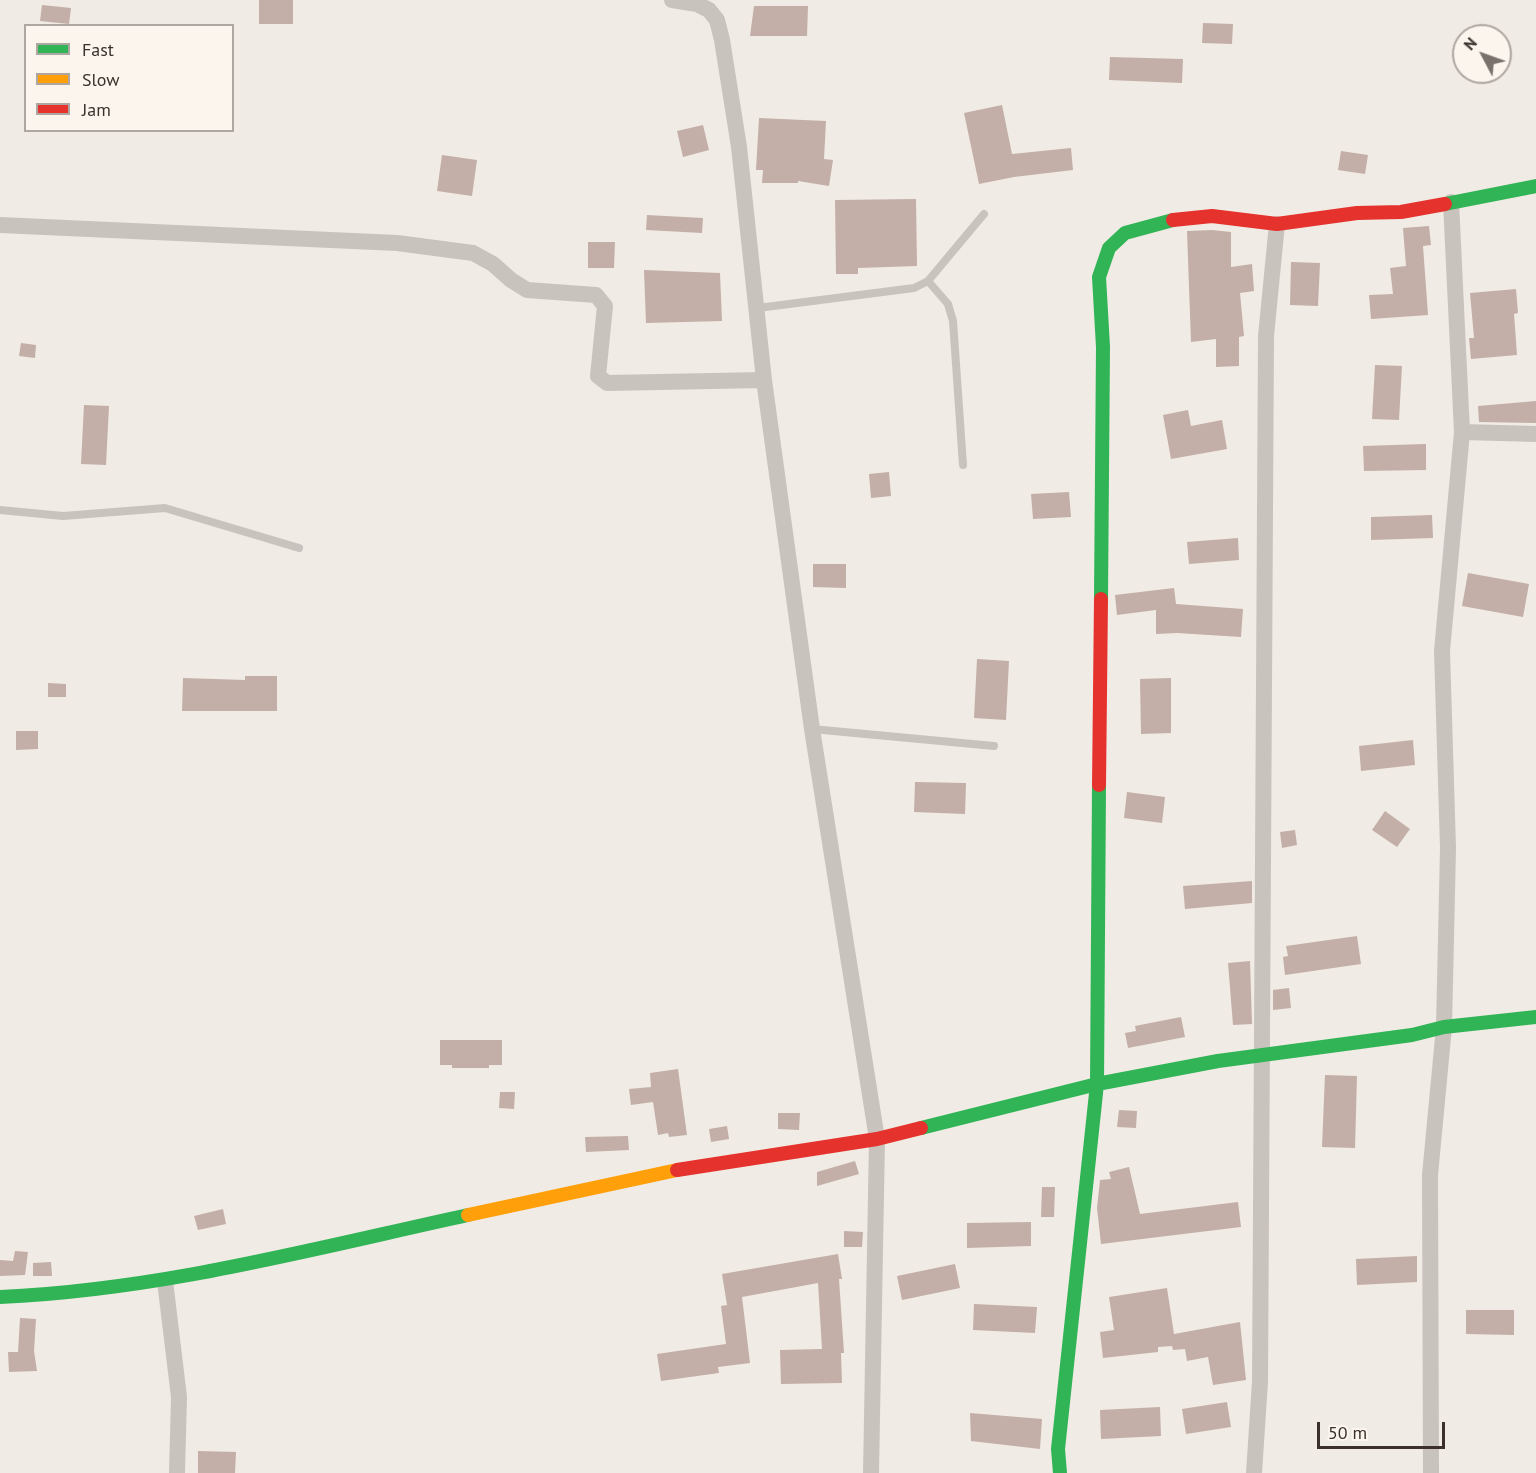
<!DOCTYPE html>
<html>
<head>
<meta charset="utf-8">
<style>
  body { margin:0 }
  #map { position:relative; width:1536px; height:1473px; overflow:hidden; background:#f0ebe5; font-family:"PT Sans",sans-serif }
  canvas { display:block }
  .legend { position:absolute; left:24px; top:24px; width:210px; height:108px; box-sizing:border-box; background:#fbf5ee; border:2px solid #aea6a0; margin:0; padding:8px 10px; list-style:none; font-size:18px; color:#3b302b }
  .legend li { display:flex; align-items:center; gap:12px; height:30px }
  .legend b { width:30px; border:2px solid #aea6a0 }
  .north { position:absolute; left:1452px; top:24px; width:60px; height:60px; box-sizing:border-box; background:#fbf5ee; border:2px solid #aea6a0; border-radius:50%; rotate:311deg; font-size:16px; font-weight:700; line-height:24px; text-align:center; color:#3b302b }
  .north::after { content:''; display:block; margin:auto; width:21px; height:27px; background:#7a716c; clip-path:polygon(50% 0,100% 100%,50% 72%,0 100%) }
  .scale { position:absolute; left:1317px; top:1422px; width:128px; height:27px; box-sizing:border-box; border:3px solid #3b302b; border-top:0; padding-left:8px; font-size:18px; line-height:21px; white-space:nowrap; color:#3b302b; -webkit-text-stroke:4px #fbf5ee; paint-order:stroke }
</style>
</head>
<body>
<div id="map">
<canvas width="1536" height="1473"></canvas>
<ul class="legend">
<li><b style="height:8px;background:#30b455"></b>Fast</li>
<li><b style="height:8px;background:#ff9f0a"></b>Slow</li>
<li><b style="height:8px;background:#e5322d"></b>Jam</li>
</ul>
<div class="north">N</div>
<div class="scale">50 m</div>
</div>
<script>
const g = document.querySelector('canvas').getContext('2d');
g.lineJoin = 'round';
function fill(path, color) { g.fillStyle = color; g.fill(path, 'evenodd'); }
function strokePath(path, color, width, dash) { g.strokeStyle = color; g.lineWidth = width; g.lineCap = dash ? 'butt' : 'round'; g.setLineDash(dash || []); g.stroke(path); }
fill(new Path2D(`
  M259,0H293V24H259Z
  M42,5L71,8L69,24L40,21Z
  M754,6H808L807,36H750Z
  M1203,23L1233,24L1232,44L1202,43Z
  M1110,57L1183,59L1182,83L1109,80Z
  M1002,105L1012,154L1071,148L1073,170L1014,177L979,184L964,113Z
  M759,118L826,121L824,159L833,160L829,186L798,181V183H762L763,170H756Z
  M703,125L709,150L683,157L677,131Z
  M1341,151L1368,155L1365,174L1338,170Z
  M442,155L477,160L472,196L437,191Z
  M916,199L917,266L858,268V274H836L835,200Z
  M647,215L703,218L702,233L646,230Z
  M1429,226L1431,245L1423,246L1428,315L1371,319L1369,295L1393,294L1390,268L1406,266L1403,228Z
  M1212,230L1231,232V267L1252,264L1254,291L1240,293L1244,336L1239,337V366L1216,367V339L1191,342L1187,231Z
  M588,242H615L614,268H588Z
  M1291,262L1320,263L1318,306L1290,305Z
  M644,270L720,273L722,321L646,323Z
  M1516,289L1518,313L1514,314L1517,355L1471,359L1469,338H1474L1470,293Z
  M21,343L36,345L35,358L19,356Z
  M1375,365L1402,366L1399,420L1372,419Z
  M1536,401V423L1479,422L1478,406Z
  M84,405L109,406L106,465L81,464Z
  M1188,410L1191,426L1222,420L1227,449L1171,459L1163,415Z
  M1426,444V470L1364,471L1363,446Z
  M889,472L891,496L871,498L869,474Z
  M1069,492L1071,517L1033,519L1031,494Z
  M1432,515L1433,538L1371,540V517Z
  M1238,538L1239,560L1189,564L1187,542Z
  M813,564H846V588L813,587Z
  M1468,573L1529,584L1523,617L1462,606Z
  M1174,588L1176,604L1243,609L1241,637L1177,633L1156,634V610L1117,615L1115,595Z
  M977,659L1009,661L1006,720L974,718Z
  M245,676H277V711H182L183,678L245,680Z
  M1171,678V733L1141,734L1140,679Z
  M48,683L66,684V697H48Z
  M16,731H38V749L16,750Z
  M1413,740L1415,765L1361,771L1359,746Z
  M915,782L966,783L965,814L914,812Z
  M1127,792L1165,797L1162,823L1124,818Z
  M1385,811L1410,829L1397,847L1372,830Z
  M1295,830L1297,845L1282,848L1280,832Z
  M1252,881V903L1185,909L1183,886Z
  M1357,936L1361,964L1285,975L1283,957L1288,956L1286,946Z
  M1250,961L1252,1024L1233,1025L1228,963Z
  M1289,988L1291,1008L1273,1010V990Z
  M1181,1017L1185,1037L1128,1048L1125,1033L1136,1031L1135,1026Z
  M440,1040H502V1065H489V1068H452V1065H440Z
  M678,1069L687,1135L669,1137L668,1133L658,1135L653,1102L631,1105L629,1089L651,1087L650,1073Z
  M1325,1075L1357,1076L1355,1148L1322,1147Z
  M500,1092H515L514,1109L499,1108Z
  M1119,1110L1137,1111L1136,1128L1117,1127Z
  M778,1113H800L799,1130L778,1129Z
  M727,1126L729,1139L711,1142L709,1129Z
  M628,1136L629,1150L586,1152L585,1137Z
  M855,1161L859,1174L817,1186V1172Z
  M1129,1167L1140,1214L1238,1202L1241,1227L1101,1244L1097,1208L1100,1180L1111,1179L1109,1172Z
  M1042,1187H1055L1054,1217H1041Z
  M223,1209L226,1224L198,1230L194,1216Z
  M1031,1222V1246L967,1248V1223Z
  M844,1231L863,1232L862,1247H844Z
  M15,1251L28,1252L25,1275L0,1276V1260L13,1261Z
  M838,1254L842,1279H839L844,1353H841L842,1383L781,1384L780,1350L822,1349L818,1283L742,1297L750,1363L718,1367L719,1373L661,1381L657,1354L726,1344L721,1306L727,1305L722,1274Z
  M1417,1256V1282L1357,1285L1356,1259Z
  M51,1262L52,1276H33V1263Z
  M955,1264L960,1288L902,1300L897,1276Z
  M1167,1288L1174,1334L1240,1322L1246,1380L1213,1385L1208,1357L1187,1361L1185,1349L1173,1350L1172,1346L1158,1347V1352L1103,1358L1100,1332L1114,1330L1109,1297Z
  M974,1304L1037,1307L1035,1333L973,1330Z
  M1466,1310H1514V1335L1466,1334Z
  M20,1318L36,1319L34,1351L37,1371L9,1372L8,1352H18Z
  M1227,1402L1231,1427L1186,1434L1182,1409Z
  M1160,1407L1161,1436L1101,1439L1100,1410Z
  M970,1413L1042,1419L1040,1449L971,1441Z
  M198,1451L236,1452L235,1473H198Z`), '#c3afa7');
strokePath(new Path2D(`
  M928,281L948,304L953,321L963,465
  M758,308L914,288L928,281L984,214
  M0,510L63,516L165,508L299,548
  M812,729L994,746`), '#c9c3be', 8);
strokePath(new Path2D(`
  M672,0L697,4L709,10L717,20L722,40L739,147L764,380L812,729L877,1139L871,1473
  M0,225L397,243L473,253L493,264L511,280L527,290L596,295L605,306L598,376L607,383L764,380
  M1462,432L1536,434
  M165,1281L179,1397L177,1473
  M1254,1473L1260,1382L1266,336L1277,224
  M1431,1473L1430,1175L1444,1027L1448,848L1442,651L1462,432L1451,202`), '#c9c3be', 16);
strokePath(new Path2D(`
  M1445,204L1536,186
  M1101,599L1103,347L1099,277L1109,248L1125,233L1173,220
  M921,1128L1097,1084L1218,1061L1412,1035L1444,1027L1536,1017
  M0,1297C160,1290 312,1249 468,1215
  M1060,1473L1058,1449L1097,1084L1099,785`), '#30b455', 14);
strokePath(new Path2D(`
  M468,1215L677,1170`), '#ff9f0a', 14);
strokePath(new Path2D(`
  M1173,220L1212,216L1277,224L1357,213L1401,212L1445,204
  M1099,785L1101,599
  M677,1170L877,1139L921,1128`), '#e5322d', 14);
</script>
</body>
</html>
